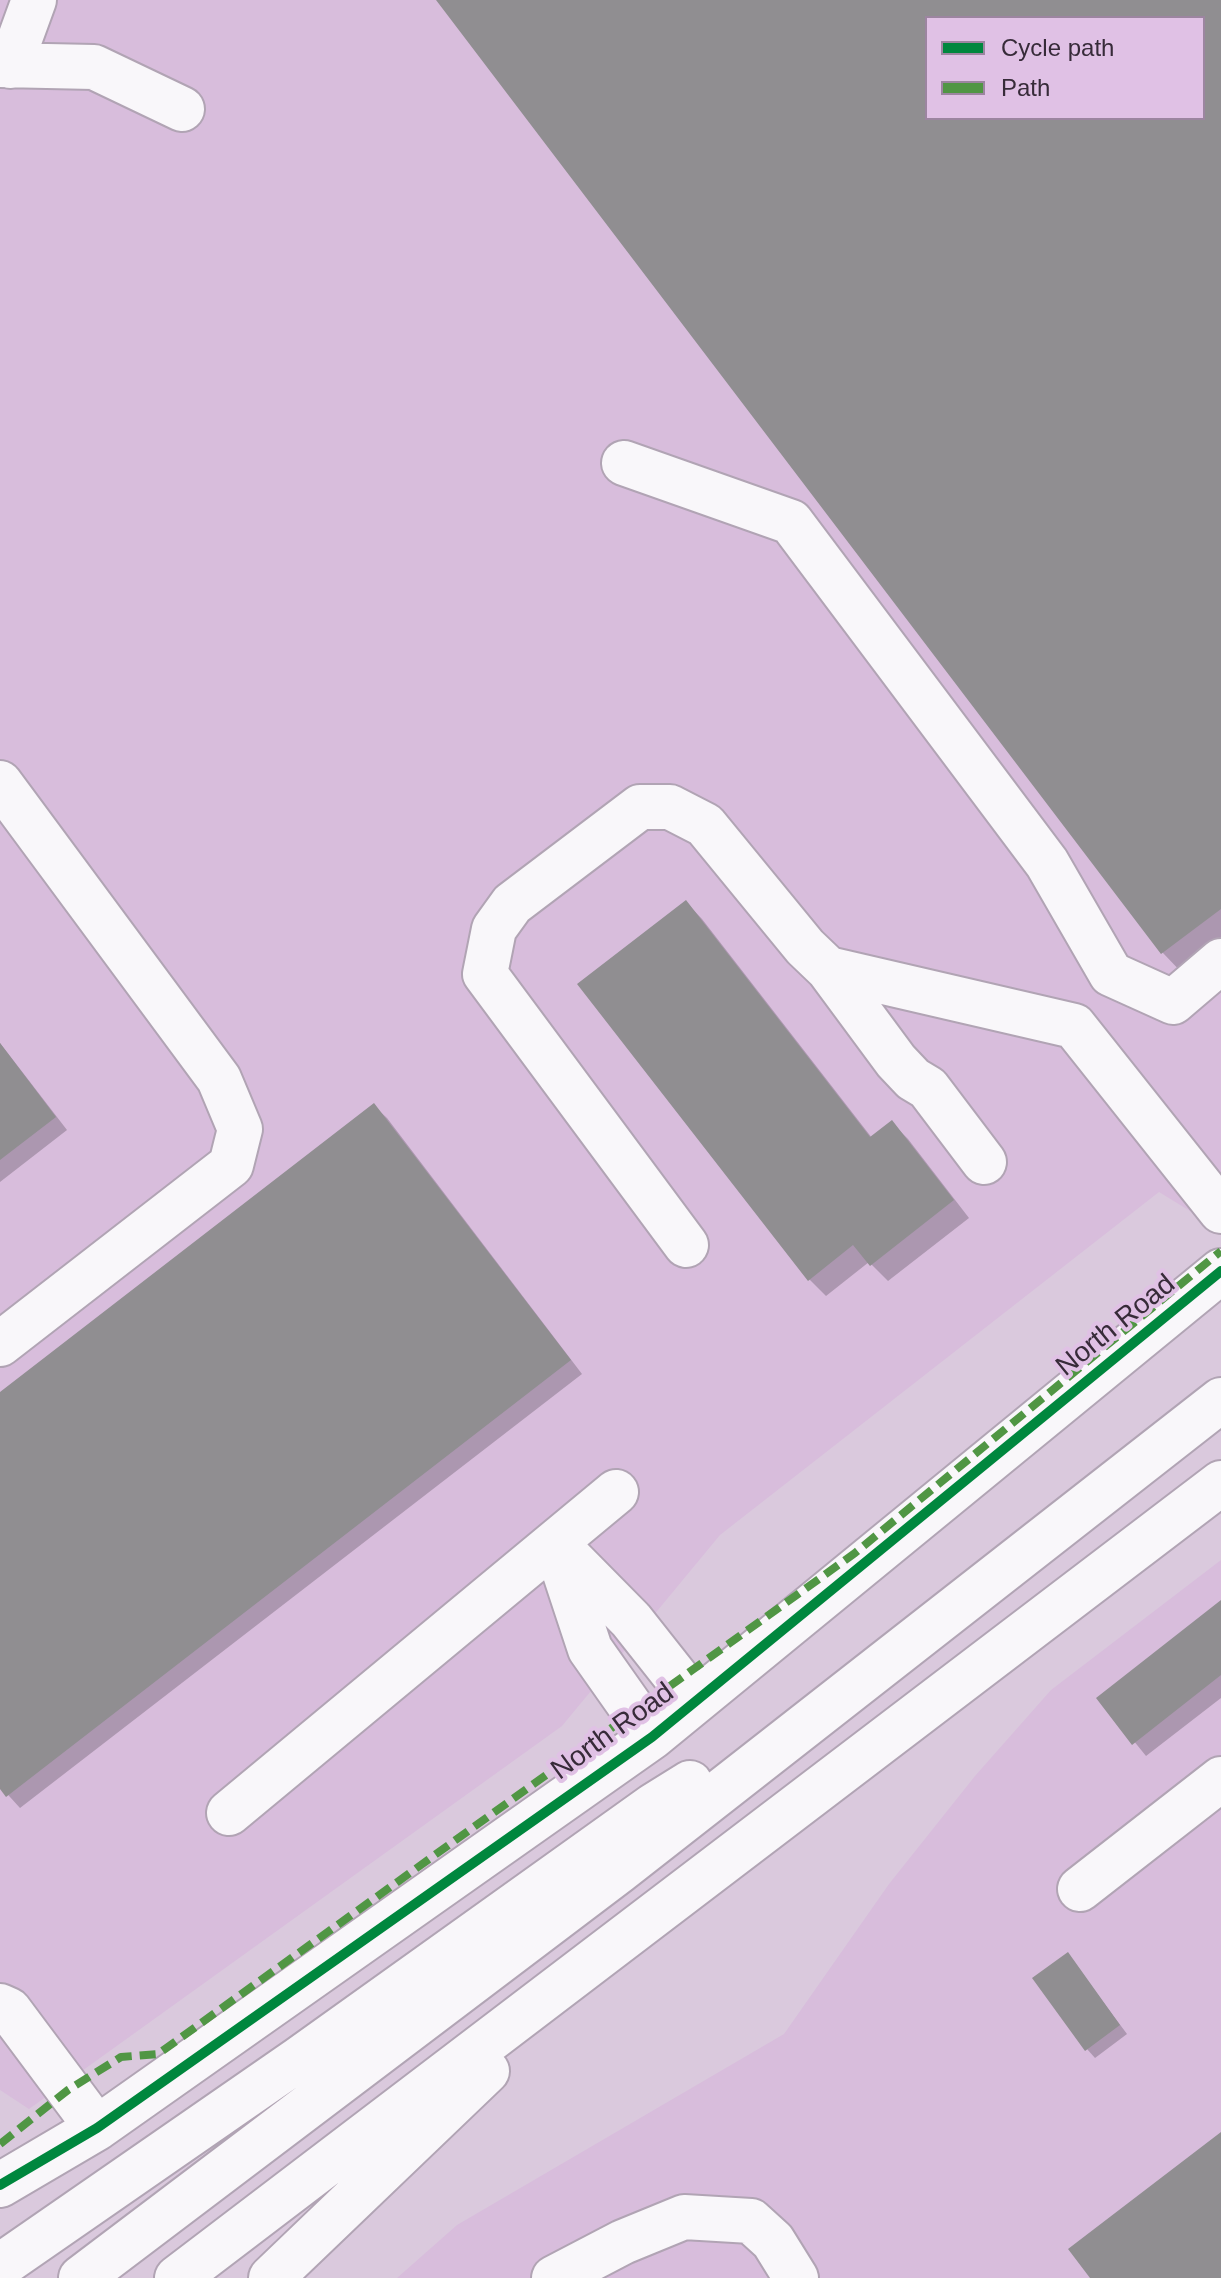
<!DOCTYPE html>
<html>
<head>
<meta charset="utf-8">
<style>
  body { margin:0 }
  #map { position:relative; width:1221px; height:2278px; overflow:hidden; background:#dac9dd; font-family:Arial,sans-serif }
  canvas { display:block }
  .legend { position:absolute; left:925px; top:16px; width:280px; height:104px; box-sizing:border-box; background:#e0c1e5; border:2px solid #9c85a0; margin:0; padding:10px 14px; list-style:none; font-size:24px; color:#372b39 }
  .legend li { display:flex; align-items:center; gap:16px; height:40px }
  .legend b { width:40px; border:2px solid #9c85a0 }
</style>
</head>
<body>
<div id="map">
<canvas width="1221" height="2278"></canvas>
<ul class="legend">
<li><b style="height:10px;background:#00873e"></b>Cycle path</li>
<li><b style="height:10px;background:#509644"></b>Path</li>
</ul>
</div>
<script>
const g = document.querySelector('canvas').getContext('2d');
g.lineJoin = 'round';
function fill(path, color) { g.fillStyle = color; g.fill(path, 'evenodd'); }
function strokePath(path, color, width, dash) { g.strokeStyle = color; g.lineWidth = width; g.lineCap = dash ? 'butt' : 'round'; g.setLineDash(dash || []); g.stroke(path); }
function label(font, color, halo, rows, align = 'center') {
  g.font = font + ' Arial,sans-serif'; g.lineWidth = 8; g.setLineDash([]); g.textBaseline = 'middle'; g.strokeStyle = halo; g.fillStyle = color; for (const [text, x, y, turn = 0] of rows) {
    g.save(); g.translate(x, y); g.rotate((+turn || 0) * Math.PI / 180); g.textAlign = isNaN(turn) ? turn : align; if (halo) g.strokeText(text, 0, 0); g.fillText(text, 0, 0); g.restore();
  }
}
fill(new Path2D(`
  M0,0H1221V1230L1159,1192L720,1535L562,1726L29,2109L0,2090ZM927,18H1203V118H927Z
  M1221,1560V2278H397L457,2225L784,2034L889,1884L975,1776L1051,1690Z`), '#d8bddc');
fill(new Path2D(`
  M438,0H1221V948L1185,976L1163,953ZM927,18H1203V118H927Z
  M686,902L702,919L872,1138L892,1123L908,1139L969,1218L888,1281L869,1262L826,1296L809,1279Z
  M0,1043L67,1130L0,1182Z
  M374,1106L387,1118L582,1374L20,1808L0,1786V1395Z
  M1221,1603V1698L1146,1756L1099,1698Z
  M1068,1955L1127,2034L1095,2058L1087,2049Z`), '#0003');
fill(new Path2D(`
  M436,0H1221V909L1161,954ZM927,18H1203V118H927Z
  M686,900L870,1137L892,1120L954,1200L870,1266L853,1245L808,1281L577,984Z
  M0,1043L56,1117L0,1160Z
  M374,1103L571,1360L6,1797L0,1789V1392Z
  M1221,1600V1675L1132,1745L1096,1698Z
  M1068,1952L1120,2025L1085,2051L1032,1978Z
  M1221,2132V2278H1090L1068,2249Z`), '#908e91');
const minor = new Path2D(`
  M0,65L94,67L182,109
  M10,66L34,0
  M624,463L791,522L1047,863L1111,974L1173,1002L1221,961
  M0,783L219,1079L240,1129L231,1165L0,1344
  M828,969L896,1061L913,1079L928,1088L984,1162
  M686,1245L485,974L494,929L512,904L640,807H670L705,825L805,947L828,969L1074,1026L1221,1211
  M652,1737L590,1649L555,1543L631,1620L695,1701
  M229,1813L616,1492
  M1080,1889L1221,1779
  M0,2006L9,2010L97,2128
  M0,2185L97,2128L652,1737L1221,1271
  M554,2278L623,2242L684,2217L751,2221L773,2241L796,2278`);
const highway = new Path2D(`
  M0,2266L299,2059L653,1806L690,1783
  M81,2278L619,1871L1221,1400
  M177,2278L1221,1483
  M271,2278L487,2071`);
strokePath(minor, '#b1a4b4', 48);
strokePath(highway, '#b1a4b4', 48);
strokePath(minor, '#f9f7fa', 44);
strokePath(highway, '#f9f7fa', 44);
strokePath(new Path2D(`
  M0,2144L68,2090L121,2057L158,2054L855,1553L1221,1251`), '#509644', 8, [16, 8]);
strokePath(new Path2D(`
  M0,2185L97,2128L652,1737L1221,1271`), '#00873e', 10);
label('28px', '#372b39', '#e0c1e5', [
  ["North Road",1116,1326,-39],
  ["North Road",613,1732,-36]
]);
</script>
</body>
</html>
